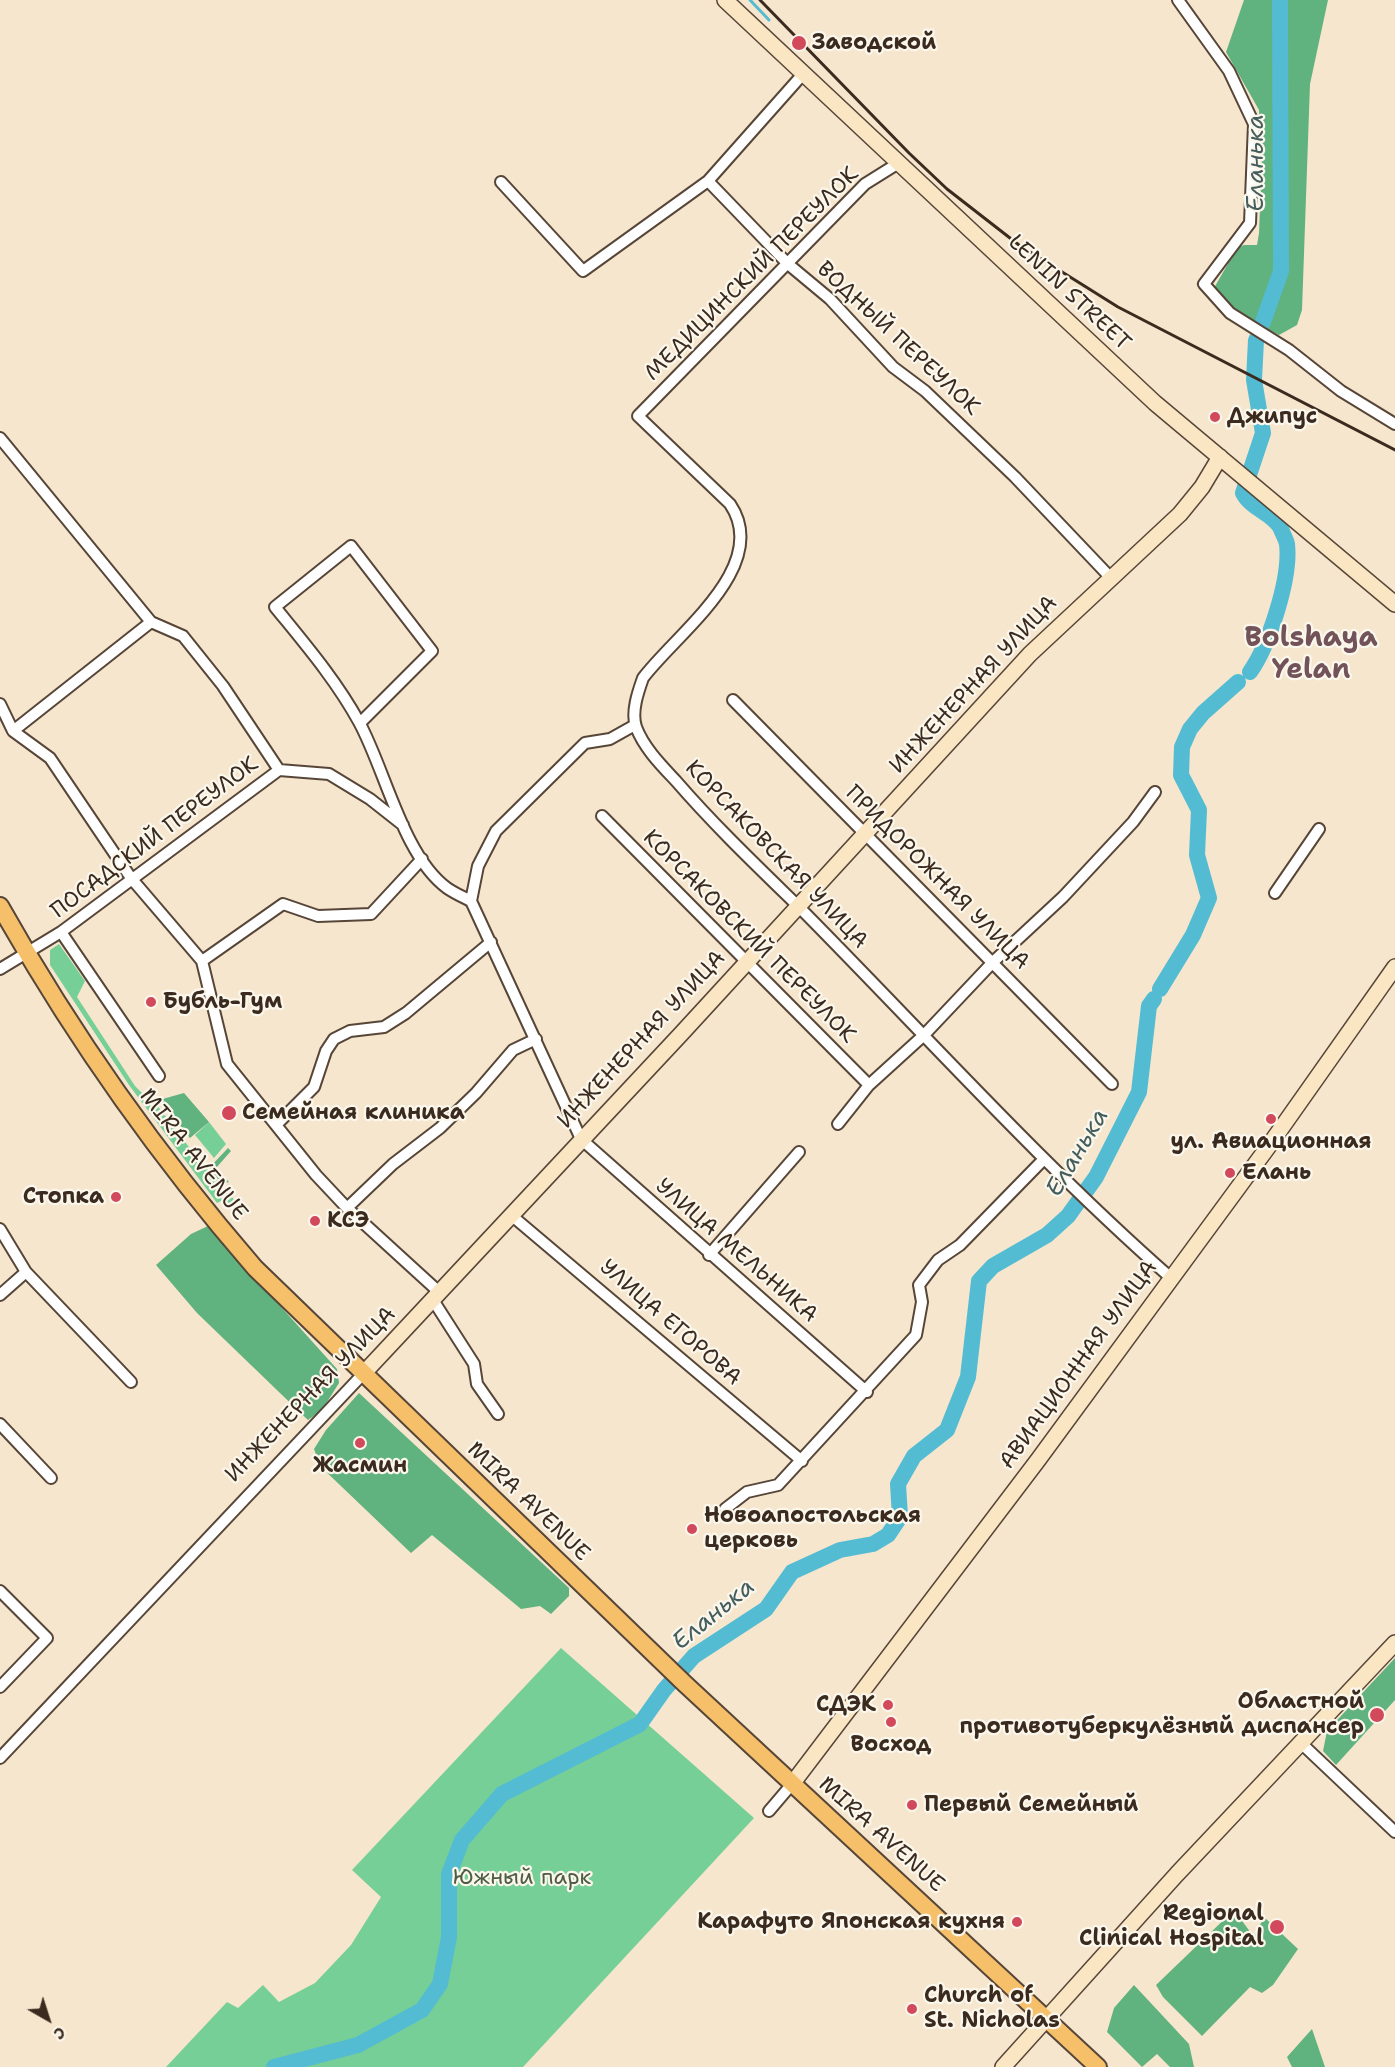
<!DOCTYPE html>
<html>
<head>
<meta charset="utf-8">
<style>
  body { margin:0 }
  #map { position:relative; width:1395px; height:2067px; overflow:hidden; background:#f6e6ce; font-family:"Shantell Sans",sans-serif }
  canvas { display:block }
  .north { position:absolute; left:18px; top:1989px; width:60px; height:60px; -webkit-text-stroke:4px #fbf7ec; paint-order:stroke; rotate:141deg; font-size:16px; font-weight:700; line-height:24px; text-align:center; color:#3b2a1e }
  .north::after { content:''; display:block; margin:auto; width:21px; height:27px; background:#3b2a1e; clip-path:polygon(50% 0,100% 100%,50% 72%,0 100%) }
</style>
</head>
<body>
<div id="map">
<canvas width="1395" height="2067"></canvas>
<div class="north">С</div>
</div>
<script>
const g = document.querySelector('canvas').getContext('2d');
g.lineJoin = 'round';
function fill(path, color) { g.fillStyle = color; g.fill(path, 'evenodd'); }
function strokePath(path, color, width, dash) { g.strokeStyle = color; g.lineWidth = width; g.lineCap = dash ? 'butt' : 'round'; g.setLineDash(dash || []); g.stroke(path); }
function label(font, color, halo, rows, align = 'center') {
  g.font = font + ' "Shantell Sans",sans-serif'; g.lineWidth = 4.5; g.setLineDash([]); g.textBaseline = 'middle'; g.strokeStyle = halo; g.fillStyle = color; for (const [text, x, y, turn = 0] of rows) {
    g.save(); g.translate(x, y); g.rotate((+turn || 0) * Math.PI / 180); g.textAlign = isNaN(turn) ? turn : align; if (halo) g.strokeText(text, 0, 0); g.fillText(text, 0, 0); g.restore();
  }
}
fill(new Path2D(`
  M59,944L85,981L77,997L135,1086L141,1092L150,1096L195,1155L245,1212L243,1215H238L225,1199L217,1203L129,1085L50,965V950Z
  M209,1122L226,1144L214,1158L195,1135Z
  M561,1648L754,1818L523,2067H166L227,2002L238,2008L263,1985L279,2002L315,1983L351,1945L381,1897L352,1870Z`), '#76cf96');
fill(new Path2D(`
  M1244,0H1328L1310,84L1302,310L1297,325L1279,335C1255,323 1231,310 1214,288L1237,248L1244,245H1257L1259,233L1262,158L1259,110L1226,52Z
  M184,1093L209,1122L190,1138L159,1100Z
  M228,1148L231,1151L216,1168L229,1182L222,1184L209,1168Z
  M208,1226L337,1369L339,1383L322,1410L308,1420L197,1313L156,1265L191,1234Z
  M359,1393L569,1588V1596L551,1614L540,1606L521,1609L432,1535L411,1553L320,1466L314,1449L326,1430Z
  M1395,1658V1700L1336,1765L1323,1751L1327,1731Z
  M1234,1910L1254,1937L1264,1917L1298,1949L1273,1985L1262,1993L1250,1987L1202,2036L1163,1997L1156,1985Z
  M1134,1985L1189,2044L1194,2067H1170L1157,2054L1142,2067L1107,2032L1114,2008Z
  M1312,2029L1325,2067H1292L1287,2057Z`), '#60b27f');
strokePath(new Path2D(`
  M750,0L769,20`), '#54bcd2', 3);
strokePath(new Path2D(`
  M1263,322L1281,271L1280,0
  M1250,672C1269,645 1291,578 1287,544C1286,539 1282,532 1280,527C1271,512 1251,509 1243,493L1263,433L1254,380L1256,340
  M1160,989L1193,935L1209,898L1197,855L1199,810L1181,775L1182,747L1190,729L1203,713L1238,682
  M274,2067L358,2045L422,2010L440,1984L449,1937V1874L462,1840L502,1794L640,1724L664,1690L694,1656L766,1609L792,1572L840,1550L873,1544L888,1535L900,1517L898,1484L914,1456L947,1430L968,1377L979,1281L993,1266L1047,1235L1068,1216L1096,1177L1139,1092L1149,1006L1154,999`), '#54bcd2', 16);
const street = new Path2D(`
  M1178,0L1229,71L1254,124L1250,223L1204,284L1230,313L1289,350L1341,391L1395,424
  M897,164L865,184L638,416L730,504C772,566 677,633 643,678C638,692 631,712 636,727C644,748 661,765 676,781C715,826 757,866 799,907C922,1031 1039,1162 1171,1278
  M708,181L788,264L830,299L893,367L925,391L1015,477L1110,577
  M501,182L583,271L708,181L803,74
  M0,438L151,622
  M733,700L1112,1084
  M0,704L13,731
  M360,723L432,651L351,546L275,607C305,644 336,680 359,722C385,769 403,856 447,888C454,893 463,897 471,901
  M635,725L610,739L585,743L496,831L478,866L471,901L581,1139L867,1392
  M279,770L223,686L183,636L151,622L13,731L50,758L131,878L202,961L227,1064L316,1175L347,1208L439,1292
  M602,816L869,1085
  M1275,893L1319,829
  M61,932L159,1076
  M202,961L283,904L318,916L371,914L422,859
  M0,969L61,932L279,770L329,774L370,799L403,825
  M838,1124L869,1085L924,1035L993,962L1063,897L1133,822L1155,792
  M276,1125L314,1087L326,1051L334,1039L350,1031L384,1027L406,1013L491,942
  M347,1208L393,1164L440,1128L476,1093L513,1050L536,1039
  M511,1215L802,1461
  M0,1229L26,1272L131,1382
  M709,1255L799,1152
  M0,1295L26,1272
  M433,1300L474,1364L477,1384L498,1414
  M0,1424L51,1478
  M725,1509L747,1492L778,1485L916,1335L922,1302L919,1285L938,1260L960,1245L1044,1159
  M0,1591L47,1638L0,1687
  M1302,1744L1395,1832
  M0,1758L363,1374
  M769,1811L792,1784`);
const secondary = new Path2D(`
  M725,0L1155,403L1395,604
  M363,1374L681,1034L1030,654L1180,514L1202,487L1220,457
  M792,1784L1038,1460L1268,1147L1395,967
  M1003,2067L1177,1874L1395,1643`);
const primary = new Path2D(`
  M0,906C73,1036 157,1155 255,1268L684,1683L1098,2067`);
strokePath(street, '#574638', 14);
strokePath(secondary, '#574638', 18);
strokePath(primary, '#574638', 20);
strokePath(street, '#fff', 10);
strokePath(secondary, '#fbe6c4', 15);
strokePath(primary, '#f6c06b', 16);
strokePath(new Path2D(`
  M760,0L909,153L947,189L1019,245L1118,307L1395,450`), '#3b2a1e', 3);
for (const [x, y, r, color] of [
  [799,43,8,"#d1495b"],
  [1215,417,6,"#d1495b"],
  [151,1002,6,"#d1495b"],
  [229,1113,8,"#d1495b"],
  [1271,1119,6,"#d1495b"],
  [1230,1173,6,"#d1495b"],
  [116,1197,6,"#d1495b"],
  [315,1221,6,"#d1495b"],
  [360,1443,6,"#d1495b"],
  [692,1529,6,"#d1495b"],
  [888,1705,6,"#d1495b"],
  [1377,1715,8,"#d1495b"],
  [891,1722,6,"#d1495b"],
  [912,1805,6,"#d1495b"],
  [1017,1922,6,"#d1495b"],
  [1277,1927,8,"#d1495b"],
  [912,2009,6,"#d1495b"]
]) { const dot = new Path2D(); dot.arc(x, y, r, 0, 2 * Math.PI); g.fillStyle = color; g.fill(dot); strokePath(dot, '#fbf7ec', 2); }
label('bold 22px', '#3b2a1e', '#fbf7ec', [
  ["Заводской",812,43],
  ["Джипус",1227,417],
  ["Бубль-Гум",163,1002],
  ["Семейная клиника",242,1113],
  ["ул. Авиационная",1271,1142,"center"],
  ["Елань",1242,1173],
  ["Стопка",104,1197,"right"],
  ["КСЭ",327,1221],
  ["Жасмин",360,1466,"center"],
  ["Новоапостольская",704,1516],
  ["церковь",704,1541],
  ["Областной",1364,1702,"right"],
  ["противотуберкулёзный диспансер",1364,1727,"right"],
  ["СДЭК",876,1705,"right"],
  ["Восход",891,1745,"center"],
  ["Первый Семейный",924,1805],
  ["Regional",1264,1914,"right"],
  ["Clinical Hospital",1264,1939,"right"],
  ["Карафуто Японская кухня",1005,1922,"right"],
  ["Church of",924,1996],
  ["St. Nicholas",924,2021]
], 'left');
label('22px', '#3b2a1e', '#fbf7ec', [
  ["МЕДИЦИНСКИЙ ПЕРЕУЛОК",752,274,-45],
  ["LENIN STREET",1069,293,43],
  ["ВОДНЫЙ ПЕРЕУЛОК",898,339,43],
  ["ИНЖЕНЕРНАЯ УЛИЦА",974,685,-47],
  ["ПОСАДСКИЙ ПЕРЕУЛОК",155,838,-37],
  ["КОРСАКОВСКАЯ УЛИЦА",776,855,46],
  ["ПРИДОРОЖНАЯ УЛИЦА",937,878,45],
  ["КОРСАКОВСКИЙ ПЕРЕУЛОК",749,937,45],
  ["ИНЖЕНЕРНАЯ УЛИЦА",642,1040,-47],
  ["MIRA AVENUE",193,1155,52],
  ["УЛИЦА МЕЛЬНИКА",736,1251,41],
  ["УЛИЦА ЕГОРОВА",670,1323,41],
  ["АВИАЦИОННАЯ УЛИЦА",1079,1365,-54],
  ["ИНЖЕНЕРНАЯ УЛИЦА",311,1395,-46],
  ["MIRA AVENUE",528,1502,44],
  ["MIRA AVENUE",881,1835,42]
]);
label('22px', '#4d5c42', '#fbf7ec', [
  ["Южный парк",522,1878]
]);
label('italic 24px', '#445d5d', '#fbf7ec', [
  ["Еланька",1257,163,-90],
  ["Еланька",1078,1153,-59],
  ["Еланька",714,1615,-39]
]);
label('bold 28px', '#715359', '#fbf7ec', [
  ["Bolshaya",1311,639],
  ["Yelan",1311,671]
]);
</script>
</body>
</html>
